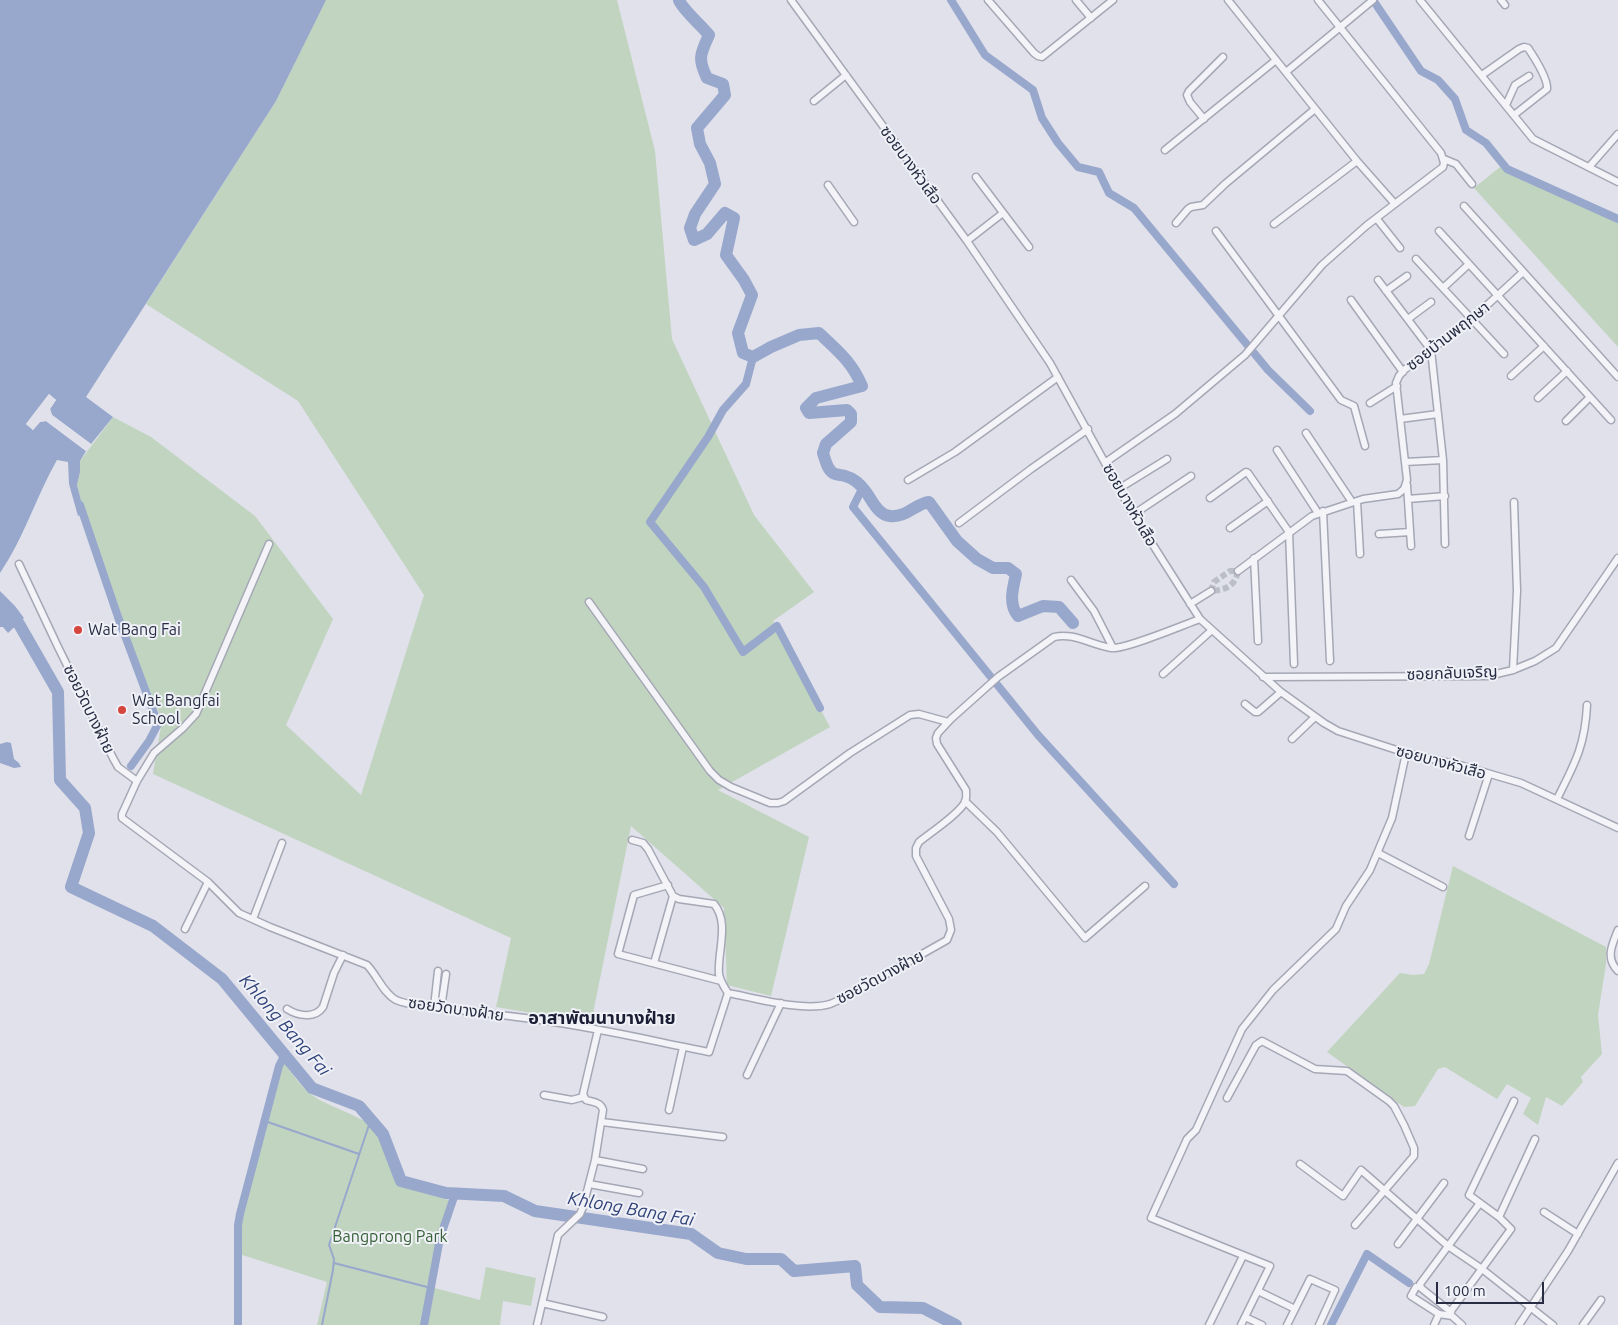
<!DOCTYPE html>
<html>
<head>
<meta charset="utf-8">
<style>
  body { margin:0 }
  #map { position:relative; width:1618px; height:1325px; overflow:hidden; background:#e0e1ea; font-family:Ubuntu,sans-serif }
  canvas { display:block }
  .scale { position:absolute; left:1436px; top:1282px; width:108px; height:22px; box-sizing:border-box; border:2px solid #272c42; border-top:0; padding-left:6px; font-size:15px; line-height:18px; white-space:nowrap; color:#272c42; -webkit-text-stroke:4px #eff1f7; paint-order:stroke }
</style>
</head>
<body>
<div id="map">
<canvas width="1618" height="1325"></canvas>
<div class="scale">100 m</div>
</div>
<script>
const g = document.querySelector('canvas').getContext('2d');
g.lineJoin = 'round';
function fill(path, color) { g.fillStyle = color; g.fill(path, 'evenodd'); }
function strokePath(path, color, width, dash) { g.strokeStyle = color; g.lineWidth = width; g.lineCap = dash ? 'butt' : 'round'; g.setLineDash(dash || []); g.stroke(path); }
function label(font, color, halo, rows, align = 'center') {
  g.font = font + ' Ubuntu,"Noto Sans Thai",sans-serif'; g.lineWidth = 4; g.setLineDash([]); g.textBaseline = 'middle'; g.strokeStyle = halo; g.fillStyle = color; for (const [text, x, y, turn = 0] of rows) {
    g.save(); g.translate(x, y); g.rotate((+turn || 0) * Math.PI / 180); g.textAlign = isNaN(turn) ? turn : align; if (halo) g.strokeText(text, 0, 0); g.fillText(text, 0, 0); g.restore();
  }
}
fill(new Path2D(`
  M325,0H617L655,151L672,339L754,515L814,592L773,621L830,727L718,790L809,837L771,996L727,985L724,908L631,826L591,1023L496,1007L511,938L153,774L161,726L160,716L120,617L84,512L77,485L80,472V461L113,417L151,437L255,516L333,619L286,725L361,795L424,595L298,401L146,304L276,101Z
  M1500,167L1618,223V347L1474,188Z
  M1453,866L1606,947V964L1598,1015L1602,1054L1581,1077L1583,1082L1562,1106L1546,1097L1538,1125L1523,1114L1531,1098L1507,1084L1497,1099L1445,1067L1438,1069L1415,1106L1404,1107L1327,1052L1400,973L1413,975L1424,974L1429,964Z
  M280,1056C291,1072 301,1089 318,1099C330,1106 368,1120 376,1129C387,1143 387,1165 397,1182L451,1201L427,1286L480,1300L486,1267L536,1278L531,1306L503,1301L500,1325H317L327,1282L236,1253V1214Z`), '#c1d4c0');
fill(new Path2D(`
  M0,0H326L276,101L86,397L113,417L91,444L52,415L50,409L56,400L49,394L26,424L33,430L40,422L46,421L86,451L80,461V472L77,485L84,512L78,516L69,484L68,462L57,460C36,497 24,538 0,573Z
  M0,591L15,606L24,618L8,633L3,627H0Z
  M7,742L11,743L14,759L19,763L21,767L14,768L0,763V744Z`), '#98a7cc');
fill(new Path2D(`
  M49,394L56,400L50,409L52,415L91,444L90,446L50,416L47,409L53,401L49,398L29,424L33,427L39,420L47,419L88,449L86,451L46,421L40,422L33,430L26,424Z`), '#e0e1ea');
strokePath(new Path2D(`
  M265,1121L359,1154
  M334,1263L431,1288
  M322,1325L333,1270L334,1259L329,1245L371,1119`), '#98a7cc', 2);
strokePath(new Path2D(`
  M951,0L985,55L1033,90L1042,118L1058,143L1078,167L1099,172L1109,193L1134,208L1268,370L1310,411
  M1373,0L1421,71L1438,80L1455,99L1466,130L1486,143L1507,169L1618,219
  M753,357L746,384L723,410L708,437L650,522L704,587L743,652L777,626L820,708
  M863,487L853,507L1038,735L1174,884
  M80,505L118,617L158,724L149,741L131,766
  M238,1325V1225L240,1214L279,1066L285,1054
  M424,1325L440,1238L455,1194
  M1331,1325L1367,1254L1409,1283`), '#98a7cc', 8);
strokePath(new Path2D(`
  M679,0C682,9 702,26 709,35C701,53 697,58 707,78L723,84L725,95L697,128L700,144L710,163L715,184L695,214L690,228L694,240L707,234L725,213L734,218L726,255L744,280L752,295L738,333L743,353L753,357L771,347L799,335L819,333C838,351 852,362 862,386L816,398L806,408L809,413L847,410L851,414V422L826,444L823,453C825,459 827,469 833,473C836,475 842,475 845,476C853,478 861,485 866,492C872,500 878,515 890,516C906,518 915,504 929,502L957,541L977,559L993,568H1008L1016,574C1013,588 1008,604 1018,616L1043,606L1059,607L1073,623
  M0,609L19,624L58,692L60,780L85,808L89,833L71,887L153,926L222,979L312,1088L359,1106L383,1134L401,1181L446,1193L504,1196L535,1211L691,1234L718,1253L746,1259H781L794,1271L855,1266L857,1285L880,1307L923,1308L956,1325`), '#98a7cc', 12);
strokePath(new Path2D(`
  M1230,571H1238C1235,586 1226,590 1211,591L1214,582Z`), '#bbbdc8', 6, [6, 3]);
const street = new Path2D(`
  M791,0L967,241L1050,363L1132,512L1200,619L1281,692L1324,723L1338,731L1406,753L1463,766L1521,783L1618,828
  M988,0L1034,53L1038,56L1042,57L1113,0
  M1076,0L1091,18
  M1228,0L1357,161L1395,204
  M1420,0L1533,139L1618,182
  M1501,0L1505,5
  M1286,72L1373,0
  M1482,75L1519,49L1524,47L1528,48C1534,57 1548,79 1547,89L1514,115
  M814,101L846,75
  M1506,105L1515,85L1529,76
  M1204,119L1190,102L1187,95L1189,91L1223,57
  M1165,150L1276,60
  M1444,159L1456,164L1472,184
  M1589,167L1618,134
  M976,177L1029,247
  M828,185L854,222
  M1464,206L1618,377
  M1377,219L1400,248
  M1176,223L1188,209L1191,207L1203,205L1225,184L1315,109
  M1274,224L1357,161
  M1216,231L1341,400L1354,406L1365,446
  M1439,231L1611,420
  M967,241L1003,213
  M1416,259L1504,354
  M1378,280L1431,350L1443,460L1445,544
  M1443,288L1469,264
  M1386,291L1407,276
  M1351,300L1403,372
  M1408,319L1431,302
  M1511,376L1544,346
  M1538,398L1567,371
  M1370,403L1397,386
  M1400,419L1438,414
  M1566,421L1590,397
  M1306,433L1352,502
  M1277,450L1318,513
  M1106,462L1175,414L1245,355L1322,265L1366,226L1443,167L1444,163L1441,153L1318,0
  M1405,462L1443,460
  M908,480L955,452L1058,377
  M1407,485L1411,546
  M1120,488L1167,459
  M1210,498L1246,472L1248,473L1289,532
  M1408,499L1445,496
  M1357,501L1360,554
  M1323,511L1330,661
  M1134,514L1191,476
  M959,523L1031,469L1088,429
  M1230,528L1268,501
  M1289,532L1294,664
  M1379,534L1410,532
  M1254,558L1258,641
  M19,564L58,647L113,758L118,767L137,781L122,814V818L208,882L239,913L270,927L367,965C377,975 383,993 396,1000C407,1005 421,1005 433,1007C464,1011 494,1014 525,1018C586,1025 648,1040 709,1052L728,993C755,998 803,1012 830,1004C835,1002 839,1000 844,998L947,940L951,930L949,919L916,856V848L919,842C930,833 959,814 965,802C967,798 966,794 966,790L937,744L936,738L938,733L951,719L998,677L1054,637C1074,632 1091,645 1111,648C1124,650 1183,625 1200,619
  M1238,571L1312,516L1363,499L1398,494L1404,489L1407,480L1396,383L1399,376L1404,370L1472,319L1523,272
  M1071,580L1094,611L1113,648
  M589,602L710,771L719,780L731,787L770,803H778L784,801L850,753L910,715L919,714L948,722
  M1190,604L1211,591
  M1513,670L1517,591L1514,502
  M1163,674L1212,630
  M1263,677L1488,676L1513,670L1535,661L1556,648L1618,558
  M1245,704L1255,712H1258L1281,692
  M1292,739L1315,717
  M137,781L154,753L183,728L196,714L269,544
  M1557,799C1575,763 1585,746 1587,705
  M965,801L997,832L1085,938L1145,886
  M1469,836L1489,774
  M632,840L643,843L648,849L673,896L679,899L714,904C730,923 717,952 719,974C720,981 724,987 728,993
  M1378,853L1443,887
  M668,885L634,895L618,954L721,981
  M253,919L282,843
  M185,929L208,882
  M1618,930C1612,945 1605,958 1618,971
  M654,963L673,896
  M434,1007L438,971
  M441,1008L446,974
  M287,1009C298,1016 315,1019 323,1007L334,973L343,955
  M747,1075L781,1003
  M544,1095L572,1100L583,1097
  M1227,1098L1256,1045L1262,1041L1315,1069L1347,1071L1389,1101L1394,1106L1404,1125L1414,1148V1156L1355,1225
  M669,1110L683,1047
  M602,1122L723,1137
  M595,1160L643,1169
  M1300,1164L1343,1196L1361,1170L1448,1246L1482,1269L1553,1325
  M589,1184L639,1193
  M1544,1212L1578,1234
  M1499,1217L1535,1139
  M1398,1244L1444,1183
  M1416,1287L1411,1296L1439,1314L1452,1316L1462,1325
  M1258,1291L1295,1309
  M542,1303L603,1317
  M1451,1312L1421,1288L1420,1284L1480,1203
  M1448,1315L1511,1229L1499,1217L1469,1195L1514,1101
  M1245,1317L1262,1325
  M537,1325L558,1235L580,1214L583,1207L595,1160L603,1110C601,1102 593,1102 586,1100L583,1094L598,1030
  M1209,1325L1243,1256
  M1241,1325L1270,1266L1151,1218L1187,1139L1196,1130L1242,1029L1273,990L1336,929L1346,906L1370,870L1392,818L1406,753
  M1287,1325L1310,1279L1335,1290L1319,1325
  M1434,1325L1439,1314
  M1519,1325L1568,1251L1618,1163
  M1583,1325L1601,1300`);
strokePath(street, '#a5a7b4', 9);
strokePath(street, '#f3f3f8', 6);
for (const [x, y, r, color] of [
  [78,630,5,"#d6453d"],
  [122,710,5,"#d6453d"]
]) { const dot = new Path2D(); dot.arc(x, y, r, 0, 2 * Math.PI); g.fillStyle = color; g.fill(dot); strokePath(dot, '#eff1f7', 2); }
label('16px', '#272c42', '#eff1f7', [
  ["ซอยบางหัวเสือ",911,165,54],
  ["ซอยบ้านพฤกษา",1448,336,-38],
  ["ซอยบางหัวเสือ",1130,505,60],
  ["ซอยกลับเจริญ",1452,673,-2],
  ["ซอยวัดบางฝ้าย",89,709,64],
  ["ซอยบางหัวเสือ",1441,762,15],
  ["ซอยวัดบางฝ้าย",880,977,-28],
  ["ซอยวัดบางฝ้าย",456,1009,8]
]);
label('16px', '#272c42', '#eff1f7', [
  ["Wat Bang Fai",88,630],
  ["Wat Bangfai",132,701],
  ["School",132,719]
], 'left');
label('16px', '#345f34', '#eff1f7', [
  ["Bangprong Park",390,1237]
]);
label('bold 18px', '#1a1d33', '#eff1f7', [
  ["อาสาพัฒนาบางฝ้าย",602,1018]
]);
label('italic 18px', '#2f4178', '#eff1f7', [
  ["Khlong Bang Fai",285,1025,49],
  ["Khlong Bang Fai",631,1209,10]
]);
</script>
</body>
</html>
